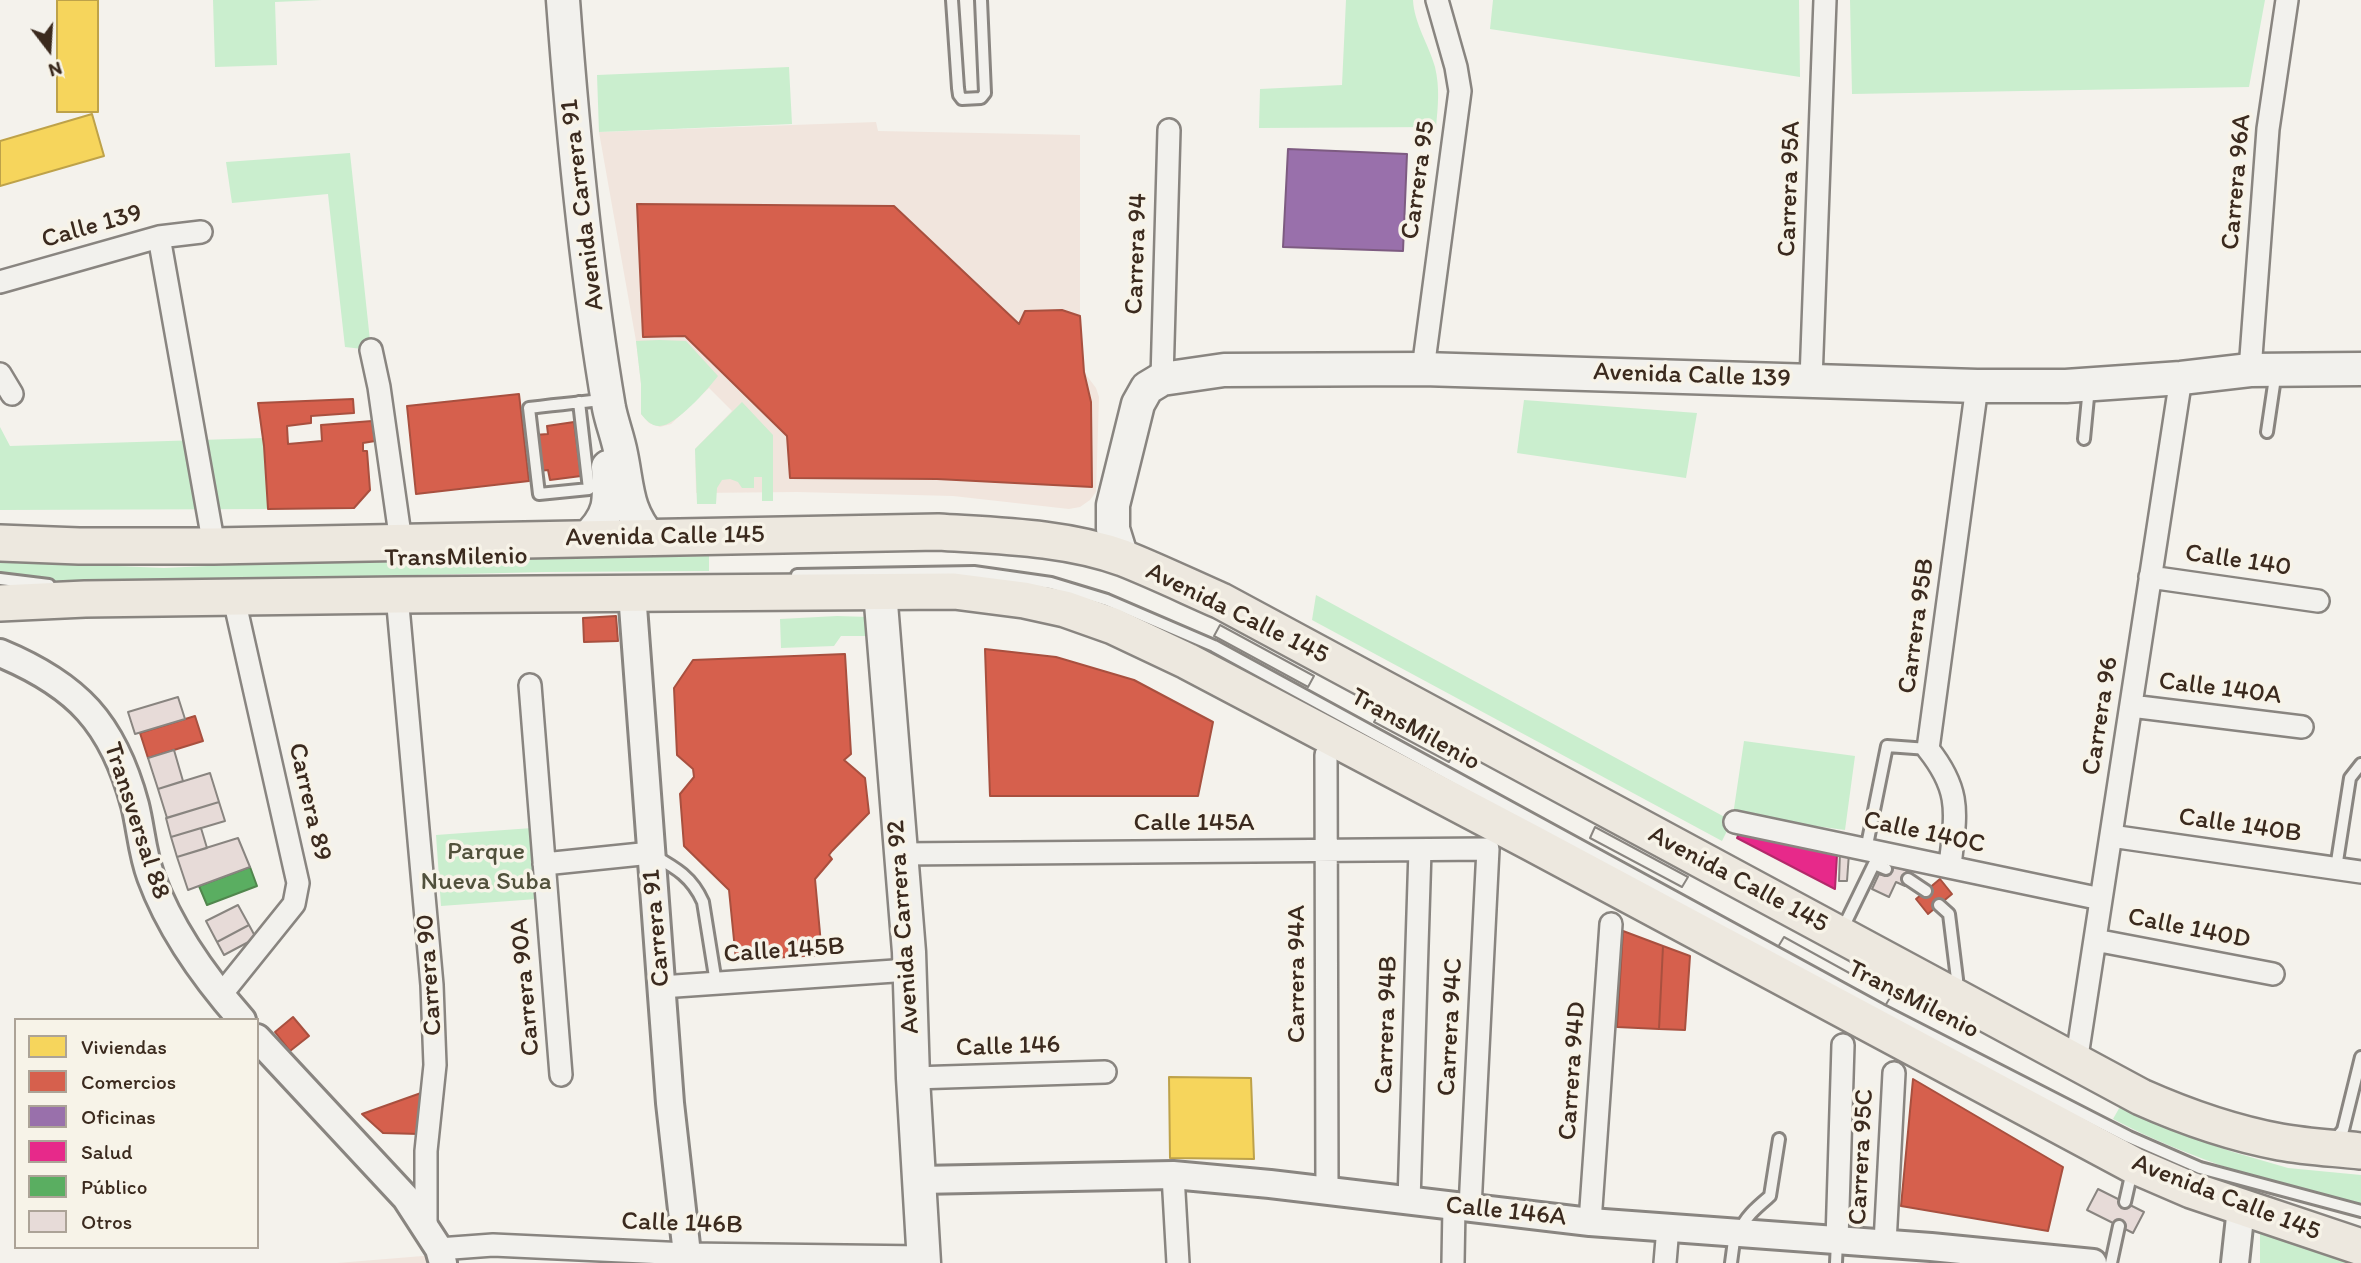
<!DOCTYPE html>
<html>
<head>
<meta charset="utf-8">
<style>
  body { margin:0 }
  #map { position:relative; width:2361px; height:1263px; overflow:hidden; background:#f4f2ec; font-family:Itim,sans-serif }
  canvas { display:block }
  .legend { position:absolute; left:14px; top:1018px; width:245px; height:231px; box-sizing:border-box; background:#f7f3e8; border:2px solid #aca397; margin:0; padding:9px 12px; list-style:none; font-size:21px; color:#3b2a1e }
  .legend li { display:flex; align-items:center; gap:14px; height:35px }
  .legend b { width:35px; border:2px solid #aca397 }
  .north { position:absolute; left:14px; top:14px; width:70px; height:70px; -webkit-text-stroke:5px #f7f3e8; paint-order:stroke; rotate:163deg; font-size:19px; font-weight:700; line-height:28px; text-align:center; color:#3b2a1e }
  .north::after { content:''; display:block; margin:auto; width:24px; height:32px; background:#3b2a1e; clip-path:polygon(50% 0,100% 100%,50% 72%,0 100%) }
</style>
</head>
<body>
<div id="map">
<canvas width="2361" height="1263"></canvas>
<ul class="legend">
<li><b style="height:19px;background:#f6d55c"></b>Viviendas</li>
<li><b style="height:19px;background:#d6604d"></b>Comercios</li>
<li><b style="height:19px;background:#9970ab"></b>Oficinas</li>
<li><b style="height:19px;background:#e7298a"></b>Salud</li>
<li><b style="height:19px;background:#5aae61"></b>Público</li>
<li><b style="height:19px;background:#e7dbd8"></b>Otros</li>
</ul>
<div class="north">N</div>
</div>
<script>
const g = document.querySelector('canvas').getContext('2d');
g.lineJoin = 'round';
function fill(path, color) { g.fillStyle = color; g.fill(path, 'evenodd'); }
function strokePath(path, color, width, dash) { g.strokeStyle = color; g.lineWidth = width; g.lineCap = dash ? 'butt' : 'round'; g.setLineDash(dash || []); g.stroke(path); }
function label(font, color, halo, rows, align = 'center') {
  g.font = font + ' Itim,sans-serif'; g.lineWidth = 7; g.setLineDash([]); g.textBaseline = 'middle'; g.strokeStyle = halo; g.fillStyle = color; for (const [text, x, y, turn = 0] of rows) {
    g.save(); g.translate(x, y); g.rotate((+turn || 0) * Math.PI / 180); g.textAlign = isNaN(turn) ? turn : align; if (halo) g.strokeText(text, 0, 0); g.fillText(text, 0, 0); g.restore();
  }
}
fill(new Path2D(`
  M876,122L878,131L1080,135V316L1084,372L1096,388L1099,397L1096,492L1090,500L1080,507L1069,509L953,496L797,492L696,493L695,449L732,411L709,388L671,424L660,427L649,423L641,414V384L636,341L599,132Z
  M435,1255L437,1263H337Z`), '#f1e5dd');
fill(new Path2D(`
  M213,0H322L275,2L277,65L215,67Z
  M1346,0H1413C1414,23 1429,45 1435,67C1440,88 1438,106 1436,127L1259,128L1260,89L1342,85Z
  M1493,0H1799L1800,77L1490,29Z
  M1850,0H2265L2249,87L1852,94Z
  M789,67L792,124L599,132L597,75Z
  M350,153L371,350L345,347L328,194L232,203L226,162Z
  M659,340L686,341L718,376C708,389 675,427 659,426C651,426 646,420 641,414V384L636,341Z
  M1524,400L1697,413L1686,478L1517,453Z
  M742,402L773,435V501H762V477H754V488H742L738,482L730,479L722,480L717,488L716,504H697L695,449Z
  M0,427L10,446L263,438L268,509L0,510Z
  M709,556V571L546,572L75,583L0,574V561L164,568L251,564Z
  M1316,595L1732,821L1722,841L1312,620Z
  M837,616L869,617V636H841L834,646L781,648L780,619Z
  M1744,741L1855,756L1845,830L1733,815Z
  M532,828L537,899L441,906L436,835Z
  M2121,1105L2187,1136L2233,1152L2288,1168L2361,1175V1206C2276,1185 2191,1160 2113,1119Z
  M2260,1231L2361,1263H2260Z`), '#caeece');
const homes = new Path2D(`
  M57,0H98V112H57Z
  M92,114L104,156L0,186V141Z
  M1169,1077L1251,1078L1254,1159L1170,1158Z`);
fill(homes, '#f6d55c');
strokePath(homes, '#bea249', 2);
const shops = new Path2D(`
  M637,204L894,206L1019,324L1025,311L1062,310L1080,316L1084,372L1091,402L1092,487L937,479L790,478L787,436L685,336L643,337Z
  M519,394L529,481L416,494L407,406Z
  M353,399L354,413L311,416V423L287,426L288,444L322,441L321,425L372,421L375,441L363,443V451H367L370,490L354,508L268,509L264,446L258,403Z
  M574,422L581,476L550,480L548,470L539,471L534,435L548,434L547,426Z
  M616,616L618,641L584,642L583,618Z
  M985,649L1056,657L1134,680L1213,722L1198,796H990Z
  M845,654L851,754L844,760L865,778L869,813L832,851L829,855L832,859L815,879L822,955L736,960L729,890L684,846L680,794L694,777L693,769L677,755L674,688L693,660Z
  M195,716L203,741L148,758L140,733Z
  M1940,879L1952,894L1928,914L1916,899Z
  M1623,931L1663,946L1659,1029L1617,1027Z
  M1663,946L1690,956L1685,1030L1659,1029Z
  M293,1017L309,1036L290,1051L275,1032Z
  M1913,1079L2063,1167L2048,1231L1901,1206Z
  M421,1093L419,1134L383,1133L362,1114Z`);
fill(shops, '#d6604d');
strokePath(shops, '#a8503f', 2);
const offices = new Path2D(`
  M1288,149L1407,154L1403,251L1283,247Z`);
fill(offices, '#9970ab');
strokePath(offices, '#7d5b81', 2);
const health = new Path2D(`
  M1740,832L1837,855L1835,889L1737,838Z`);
fill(health, '#e7298a');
strokePath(health, '#b3296a', 2);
const public = new Path2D(`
  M250,867L257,886L207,905L199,886Z`);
fill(public, '#5aae61');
strokePath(public, '#51864d', 2);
const building = new Path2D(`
  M1220,625L1314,676L1308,687L1214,636Z
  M1220,625L1314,676L1308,687L1214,636Z
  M178,697L185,719L135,734L128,712Z
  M1380,712L1454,751L1449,762L1374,722Z
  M1380,712L1454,751L1449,762L1374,722Z
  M174,750L183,781L158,789L148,758Z
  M210,773L219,802L167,818L158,789Z
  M219,802L225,821L171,837L166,818Z
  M1595,827L1688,877L1682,887L1590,838Z
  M1595,827L1688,877L1682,887L1590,838Z
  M201,828L207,848L177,857L171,837Z
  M238,838L250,867L188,890L177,857Z
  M1840,852L1849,853L1847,881H1839Z
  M1889,862L1911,873L1905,886L1896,882L1889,897L1872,889L1879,874L1882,875Z
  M238,905L249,925L217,942L206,921Z
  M249,925L256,938L224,955L217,942Z
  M1784,937L1891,996L1885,1006L1778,947Z
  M1784,937L1891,996L1885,1006L1778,947Z
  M2098,1189L2144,1212L2133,1233L2087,1210Z`);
fill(building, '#e7dbd8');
strokePath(building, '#898580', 2);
const service = new Path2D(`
  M952,0L958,88L959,95L962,99L981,98L985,93L981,0
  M579,402L589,489L539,494L529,408C554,405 580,402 605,400
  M2267,432L2276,371
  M2084,439L2089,387
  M797,575L974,572L1051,583L1107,600L1214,646L1881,1010L2129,1137L2200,1168L2361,1211
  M0,579L49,585
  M1866,850L1887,746L1928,749
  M653,855C676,868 692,877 703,902L716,983
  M2336,868L2350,778L2361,764
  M1908,879L1926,891
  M1939,905L1949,914L1957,979V992
  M1841,932L1874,864L1886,869
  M2332,1143L2343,1130L2361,1057
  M2125,1202L2132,1171
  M1731,1263L1735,1233L1739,1232C1746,1216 1756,1208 1770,1196L1779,1139
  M1836,1263L1837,1241
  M2111,1263L2119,1226`);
const minor = new Path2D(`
  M159,237L214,546
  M0,282L159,237L201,232
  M371,350L379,387L401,542
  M1423,369L1460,91L1456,67L1437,0
  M2250,370L2268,129L2287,0
  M0,374L12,394
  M1162,379L1169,130
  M1811,380L1825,0
  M2150,577L2318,601
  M397,595L432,985L435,1065L426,1151V1230
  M530,685L561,1075
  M2131,706L2302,727
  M1326,755L1327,1192
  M1735,822L2101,899
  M2111,836L2361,872
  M900,854L1488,849L1470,1208
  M544,864L651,853
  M1950,867C1955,815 1963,793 1928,749L1977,386
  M2095,940L2273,974
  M661,987L909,970
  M220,996L294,904L298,883L234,599
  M2076,1063L2181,378
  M913,1078L1105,1072
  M1173,1175L1178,1263
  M1409,1201L1420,850
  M1590,1222L1611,924
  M1837,1240L1843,1045
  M1885,1243L1894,1073
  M439,1249L493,1245L687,1254L924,1257
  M1453,1263L1454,1206
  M1665,1263L1668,1227`);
const tertiary = new Path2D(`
  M632,593L670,1103L688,1263
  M0,653C77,685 113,723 135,805C141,829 142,853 151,877C170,929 205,978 242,1020
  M257,1038L406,1198L439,1249L443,1263
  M919,1180L1173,1175L1270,1184L1590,1222L1931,1247L2093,1263
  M2235,1263L2241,1208`);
const secondary = new Path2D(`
  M563,0C573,137 586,272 609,408C612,423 618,438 621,454C628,488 626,510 650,538
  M586,539C612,515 610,500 608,467
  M1122,558L1113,529V505L1138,404L1147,388L1162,379L1224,370L1423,369L1977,386H2066L2181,378L2250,370L2361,369
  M880,591L909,952L913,1078L924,1263`);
const primary = new Path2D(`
  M0,543L79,546H214L938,532C999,536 1065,537 1123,558C1156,571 1189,587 1221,601L2141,1097C2186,1117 2232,1133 2280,1142C2307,1147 2334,1148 2361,1151
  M0,603L85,599L397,595L954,591L1024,600L1065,609L1113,626L1187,661L1532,843L2133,1165L2191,1190L2361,1247`);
strokePath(service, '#898580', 16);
strokePath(minor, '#898580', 26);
strokePath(tertiary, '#898580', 32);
strokePath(secondary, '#898580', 37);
strokePath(primary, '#898580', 40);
strokePath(service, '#f2f1ed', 10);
strokePath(minor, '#f2f1ed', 21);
strokePath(tertiary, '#f2f1ed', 26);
strokePath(secondary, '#f2f1ed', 32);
strokePath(primary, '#ede8df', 35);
label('26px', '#3b2a1e', '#f7f3e8', [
  ["Carrera 95",1419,180,-82],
  ["Carrera 96A",2237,182,-85],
  ["Carrera 95A",1790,189,-88],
  ["Avenida Carrera 91",583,205,-97],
  ["Calle 139",92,227,-16],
  ["Carrera 94",1137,254,-88],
  ["Avenida Calle 139",1692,376,2],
  ["Avenida Calle 145",665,537,-1],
  ["TransMilenio",456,558,-1],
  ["Calle 140",2238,561,8],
  ["Avenida Calle 145",1237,614,26],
  ["Carrera 95B",1917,626,-82],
  ["Calle 140A",2220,689,7],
  ["Carrera 96",2101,716,-81],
  ["TransMilenio",1415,730,29],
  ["Carrera 89",309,802,77],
  ["Transversal 88",136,821,72],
  ["Calle 145A",1194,823],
  ["Calle 140B",2240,826,8],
  ["Calle 140C",1924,833,12],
  ["Avenida Calle 145",1738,880,28],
  ["Avenida Carrera 92",904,927,-94],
  ["Carrera 91",657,928,-95],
  ["Calle 140D",2189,929,11],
  ["Calle 145B",784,951,-4],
  ["Carrera 94A",1297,974,-90],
  ["Carrera 90",430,975,-94],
  ["Carrera 90A",526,987,-95],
  ["TransMilenio",1913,1000,27],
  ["Carrera 94B",1387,1025,-88],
  ["Carrera 94C",1451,1027,-87],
  ["Calle 146",1008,1047,-2],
  ["Carrera 94D",1573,1071,-86],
  ["Carrera 95C",1862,1157,-87],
  ["Avenida Calle 145",2226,1198,21],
  ["Calle 146A",1506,1212,6],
  ["Calle 146B",682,1224,2]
]);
label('26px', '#51513c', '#f7f3e8', [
  ["Parque",486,852],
  ["Nueva Suba",486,882]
]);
</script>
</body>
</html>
